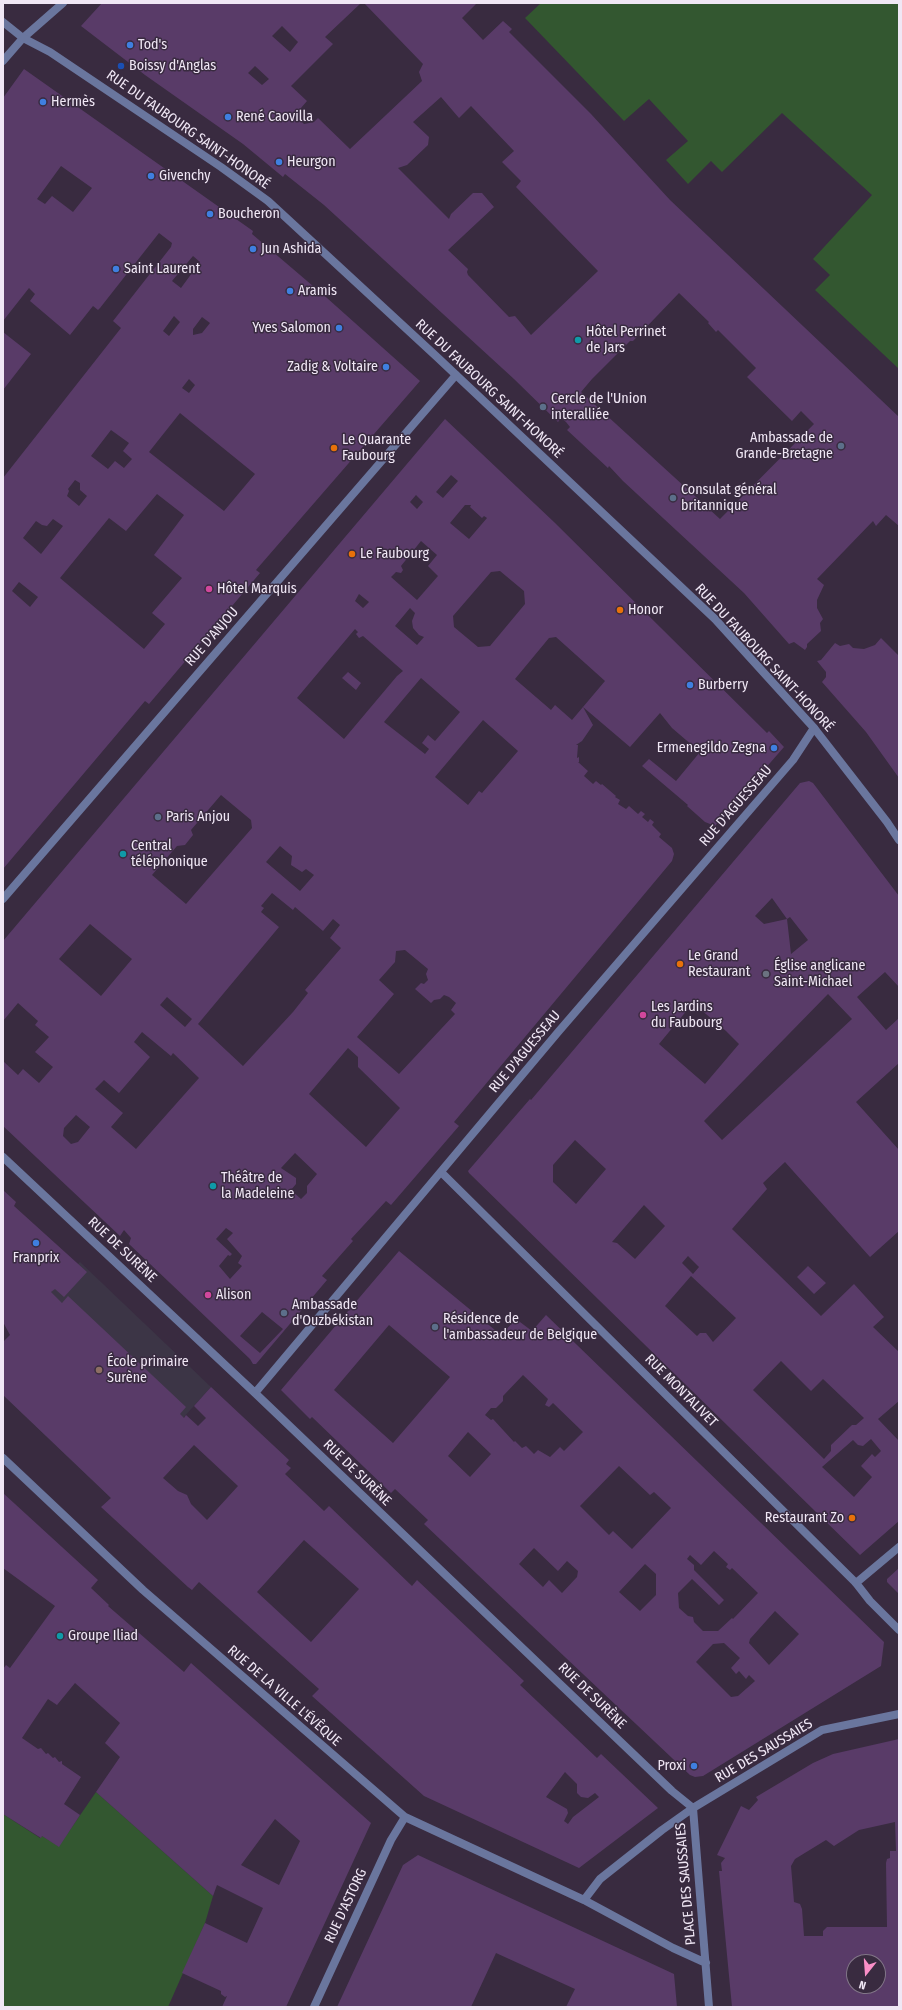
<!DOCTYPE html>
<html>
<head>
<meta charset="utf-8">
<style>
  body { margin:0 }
  #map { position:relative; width:902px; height:2010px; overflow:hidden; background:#392b40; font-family:"Fira Sans Condensed",sans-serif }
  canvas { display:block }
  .frame { position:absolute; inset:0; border:4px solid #f0e7f5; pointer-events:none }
  .north { position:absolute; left:846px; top:1954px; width:40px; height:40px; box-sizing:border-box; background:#392b40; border:1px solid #827688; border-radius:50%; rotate:197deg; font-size:11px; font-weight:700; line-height:16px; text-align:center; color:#f0e7f5 }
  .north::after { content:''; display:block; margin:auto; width:14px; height:18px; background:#fa8fc8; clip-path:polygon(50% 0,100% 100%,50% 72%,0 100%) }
</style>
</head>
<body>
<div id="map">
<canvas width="902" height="2010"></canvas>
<div class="frame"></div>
<div class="north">N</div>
</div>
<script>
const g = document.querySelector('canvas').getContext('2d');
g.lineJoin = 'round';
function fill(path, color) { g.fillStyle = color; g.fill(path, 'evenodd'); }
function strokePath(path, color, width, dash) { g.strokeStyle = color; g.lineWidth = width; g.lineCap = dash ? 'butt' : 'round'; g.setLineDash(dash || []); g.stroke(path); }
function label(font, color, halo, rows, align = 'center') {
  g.font = font + ' "Fira Sans Condensed",sans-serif'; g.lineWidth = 3; g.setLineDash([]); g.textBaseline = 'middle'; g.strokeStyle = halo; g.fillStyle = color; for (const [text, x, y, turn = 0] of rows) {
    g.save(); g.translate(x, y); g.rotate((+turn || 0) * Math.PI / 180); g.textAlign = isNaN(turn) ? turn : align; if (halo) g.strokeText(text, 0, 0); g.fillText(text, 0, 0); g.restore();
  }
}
fill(new Path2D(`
  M80,1262L211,1387L111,1498L3,1395V1342Z`), '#3c3546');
fill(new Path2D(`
  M541,3H899V369L815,290L830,275L813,259L872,195L782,113L722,172L711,161L688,184L666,160L688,141L649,99L624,121L525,18Z
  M96,1792L213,1896L205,1923L168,2007H3V1814L40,1838L42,1836L59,1846Z`), '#335730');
fill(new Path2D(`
  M102,3H361L325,37L333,44L291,86L307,101L295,115L304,124L314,122L318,118L350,149L422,81L419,72L423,64L364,3H477L462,18L483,40L503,21L512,29L509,32L591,114L670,200L899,417V526L886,515L876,526L873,521L817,579L824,585L817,600V608L823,619L820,623L821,631L807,644V647L805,650L794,642L789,644L744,593L623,481L609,466L608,468L567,430L570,427L566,422L561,418L558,422L514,379L324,205L285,174L283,177L243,144L145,75L81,26ZM282,26L298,42L290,52L272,36ZM255,66L269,79L262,85L248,73ZM441,97L459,118L471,106L514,151L502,162L521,181L516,187L598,271L531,335L515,316L509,317L468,275L467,272L468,269L448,250L494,207L482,193H473L451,214L449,219L398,168L407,165L428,145L429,137L413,122ZM679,293L709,322L708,323L716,332L718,330L756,368L747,377L792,421L801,411L814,424L720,519L581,392L592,379L630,341H633Z
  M24,69L253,231L252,234L327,298L420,381L256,570L260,573L149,704L145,701L3,869V478L121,328L113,321L171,247L172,243L159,233L100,308L98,310L93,306L70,335L30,301L35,294L29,288L3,321V98ZM61,166L92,188L73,212L52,196L45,204L37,199ZM193,256L200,262L181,288L172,281ZM174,316L180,322L169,336L163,331ZM202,317L210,323L202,333L193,335V329ZM189,379L195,385L189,393L182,388ZM180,413L255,474L224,511L149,452ZM111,430L129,443L123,451L132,459L124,468L115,461L108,469L91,456ZM75,480L80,483V490L87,496L79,506L67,496L69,491L68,489ZM157,494L184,515L154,555L182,578L152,613L165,624L144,649L60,578L109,518L126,531ZM53,519L63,526L41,554L23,538L36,521L42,525L47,526ZM19,582L38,597L30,607L12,591Z
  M3,332L31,354L3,390Z
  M445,419L554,522L767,733L769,731L784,747L715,826L705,822L687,806L688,805L642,766L649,759L676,781L700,752L672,728L660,713L630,747L583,707L605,681L556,637L549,638L515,679L551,710L555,705L572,720L583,707L593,725L582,741L576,745H578L577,758L579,757V762H578L588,771L584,776L593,784L596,781L601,785L602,784L616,796L615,797L620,800L618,804L626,809L629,806L638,814L641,811L645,814L642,817L648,822L650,819L654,822L652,825L661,834L659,837L672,848L674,854L672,861L454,1122L459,1126L391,1205L386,1201L351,1239L353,1241L322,1276L327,1280L256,1364H253L250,1359L129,1244L131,1238L124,1230L120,1236L3,1126V1061L18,1075L23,1069L39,1083L53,1067L35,1052L49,1037L35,1025L38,1021L18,1003L3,1021V941ZM451,475L458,481L443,498L436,492ZM416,495L423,502L417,509L410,502ZM465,505H471L470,507L482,518L484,516L487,518L469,539L450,523ZM421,541L437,555L428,566L438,576L417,600L391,577L396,572L401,573L403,570L401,566ZM500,571L524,591L525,604L490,646L478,647L454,627L453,616L491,572ZM359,594L369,602L363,608L355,601ZM410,608L415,613L412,621L413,628L419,635L424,637L417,645L395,626ZM355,629L358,632L356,634L359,638L363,636L403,671L397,676L344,739L297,698ZM421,678L460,712L435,741L428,735L422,743L429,749L425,754L384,722ZM483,720L518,751L482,793L479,791L468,805L435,777ZM221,795L251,820L252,828L186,904L152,875L177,846L185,845L193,835L191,830ZM280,846L292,856L291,865L302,872L306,869L314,875L300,891L266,862ZM272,893L293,910L295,907L323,931L333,919L340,925L330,938L341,948L305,990L308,993L293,1012L243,1066L198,1024L279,927L261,912L264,908L261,906ZM90,924L132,959L101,996L59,959ZM405,950L428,969L426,974L428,980L424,984L421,983L415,989L431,1003L434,1000L440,999L444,995L449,997L456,1003L451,1010L455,1014L399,1074L357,1037L394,994L379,980L395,962L396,951ZM167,997L192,1019L185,1027L160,1005ZM142,1032L171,1056L173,1053L199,1078L136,1149L111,1127L123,1113L95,1089L104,1080L119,1093L150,1057L134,1042ZM348,1048L358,1057V1067L400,1108L366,1147L309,1094ZM76,1115L90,1127L78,1142L71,1144L63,1136L64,1128ZM295,1153L317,1174L307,1186V1193L301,1199L291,1190L296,1184V1178L281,1168ZM226,1228L233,1233L227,1239L242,1256L238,1263L242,1266L230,1279L219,1266L228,1255L230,1256L232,1254L216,1239ZM262,1312L283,1329L260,1353L240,1336Z
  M881,638L899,656V778L866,732L822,682L826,677V672L817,661L821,660L835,643L840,646L849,644L853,648L864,649L875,645Z
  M348,672L361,683L356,690L342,678Z
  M809,781L813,783L899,896V987L885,972L857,997L886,1030L899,1018V1063L856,1102L899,1150V1231L870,1257L785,1162L763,1183L767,1189L732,1229L821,1316L854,1284L884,1317L873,1327L899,1352V1401L878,1419L899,1441V1521L860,1555L469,1173L468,1171L530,1099L531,1100L800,783ZM772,898L787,919L790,917L808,940L791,954L787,919L764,924L755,916ZM828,994L852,1019L722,1140L704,1121ZM693,1003L726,1031L739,1044L705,1084L659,1044ZM575,1140L606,1169L576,1204L553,1182V1165ZM644,1205L665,1226L635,1259L617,1243L612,1242ZM688,1256L699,1267L693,1274L682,1263ZM691,1276L736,1318L713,1342L706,1333H700L697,1336L665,1306ZM781,1361L811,1391L823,1379L864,1418L856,1425H852L831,1445V1451L824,1459L753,1390ZM871,1439L881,1451L875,1457L872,1454L861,1466L872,1477L854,1497L822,1467L853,1440L858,1445L863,1446Z
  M3,1190L16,1202L14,1206L87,1272L64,1297L55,1289L51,1292L62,1303L68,1296L186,1407L180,1414L184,1418L186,1415L198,1426L206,1418L194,1406L211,1387L289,1460L286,1464L291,1468L285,1474L324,1511L329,1506L412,1586L417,1580L524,1681L520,1685L556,1719L597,1758L601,1754L658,1808L579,1868L424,1796L312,1696L319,1689L199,1582L192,1590L188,1587L101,1507L111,1498L3,1395V1342L10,1335L3,1322ZM194,1445L238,1486L207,1520L191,1504L187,1495L178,1491L163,1478ZM304,1540L359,1589L311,1642L257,1592ZM565,1772L577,1784V1793L581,1797L588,1798L595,1793L599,1797L573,1817L568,1824L564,1821L568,1813L567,1809L546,1797Z
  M399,1251L501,1335L516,1319L532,1331L546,1315L884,1642L881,1666L703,1776L695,1777L690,1775L424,1524L428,1520L395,1489L391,1493L312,1417L310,1419L281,1390ZM389,1325L450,1377L393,1443L334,1390ZM523,1375L548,1399L545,1405L549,1407L553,1403L583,1432L564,1451L560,1447L550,1457L538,1450L534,1454L526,1446L522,1448L515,1441L514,1442L493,1419L491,1420L485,1415L491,1408H496L503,1401V1396ZM468,1432L491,1454L470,1477L448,1456ZM619,1466L650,1495L654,1492L671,1508L632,1549L613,1531L609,1535L580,1506ZM534,1548L558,1571L567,1561L578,1571L577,1577L562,1593L549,1580L543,1587L519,1564ZM714,1551L728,1564L726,1567L730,1570L732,1568L758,1593L733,1619L732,1618L718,1631H703L694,1622L693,1617L688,1616L679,1608L678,1593L692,1579L719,1605L724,1600L694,1570V1565L687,1559L690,1555L701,1565ZM645,1564L656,1574V1595L640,1611L619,1592ZM775,1611L799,1634L769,1665L749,1643L750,1639ZM724,1643L740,1658L731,1668L736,1674L739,1671L746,1679L749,1675L755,1681L738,1696L731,1697L696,1662L713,1644Z
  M808,1266L826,1283L814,1294L797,1277Z
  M3,1493L98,1580L91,1588L109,1605L108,1606L184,1672L191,1663L371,1823L286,2007H222L227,1996L225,1997L221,1994V1991L182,1973L205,1923L247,1943L263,1908L217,1885L213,1896L96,1792L120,1757L105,1743L120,1723L75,1683L57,1705L48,1699L22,1738L38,1749L41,1748L46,1754L48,1753L53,1758L55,1757L59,1762L62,1761V1764L81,1777L64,1804L80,1815L59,1847L42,1836L41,1838L3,1814V1669L6,1665L10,1668L55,1606L3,1568ZM275,1819L300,1841L279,1885L241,1865Z
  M899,1568V1594L887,1582V1579Z
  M899,1739V2007H732L719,1871H722L721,1863L725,1858L717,1855L741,1806L749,1810L758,1800L756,1797L813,1763L833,1754ZM895,1822L896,1851H890V1858L887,1859L886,1863L887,1927H827L823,1931V1936H804L802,1909L800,1904L794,1902L791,1866L795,1859L826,1840L834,1846L859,1830ZM854,1962H878V1986H854Z
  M418,1855L674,1974L677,2007H566L575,1989L496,1953L471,2007H337L403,1865Z`), '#593b68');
strokePath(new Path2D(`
  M23,38L63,3`), '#6a769e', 8);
strokePath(new Path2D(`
  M3,61L23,38
  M3,899L456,375
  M3,1157L255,1393L672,1791L693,1808
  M441,1172L856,1583
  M255,1393L559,1031L793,760L814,728
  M3,1458L143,1590L405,1817L584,1900L673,1948L706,1963
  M693,1808L709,2007
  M584,1900L600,1879L662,1830L693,1808L822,1730L899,1714
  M314,2007L391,1840L405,1817`), '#6a769e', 8);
strokePath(new Path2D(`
  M3,22L23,38L50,52L221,167L268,201L437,357L715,619L814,728L887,822L899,840
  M899,1547L856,1583L870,1601L899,1630`), '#6a769e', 8);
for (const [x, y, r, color] of [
  [130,45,4,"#3f7fe0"],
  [121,66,4,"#1a4fb4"],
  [43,102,4,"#3f7fe0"],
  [228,117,4,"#3f7fe0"],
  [279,162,4,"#3f7fe0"],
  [151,176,4,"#3f7fe0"],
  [210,214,4,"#3f7fe0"],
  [253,249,4,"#3f7fe0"],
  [116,269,4,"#3f7fe0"],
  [290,291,4,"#3f7fe0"],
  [339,328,4,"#3f7fe0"],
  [578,340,4,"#0f9aa8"],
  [386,367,4,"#3f7fe0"],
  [543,407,4,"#5c6f8a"],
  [841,446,4,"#5c6f8a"],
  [334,448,4,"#e8710a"],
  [673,498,4,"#5c6f8a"],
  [352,554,4,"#e8710a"],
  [209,589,4,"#d1479c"],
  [620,610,4,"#e8710a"],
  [690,685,4,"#3f7fe0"],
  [774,748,4,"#3f7fe0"],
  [158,817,4,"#5c6f8a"],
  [123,854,4,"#0f9aa8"],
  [680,964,4,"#e8710a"],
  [766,974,4,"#6b7280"],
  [643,1015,4,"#d1479c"],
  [213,1186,4,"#0f9aa8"],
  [36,1243,4,"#3f7fe0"],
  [208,1295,4,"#d1479c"],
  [284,1313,4,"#5c6f8a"],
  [435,1327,4,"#5c6f8a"],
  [99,1370,4,"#8d6e63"],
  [852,1518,4,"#e8710a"],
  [60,1636,4,"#0f9aa8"],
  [694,1766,4,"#3f7fe0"]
]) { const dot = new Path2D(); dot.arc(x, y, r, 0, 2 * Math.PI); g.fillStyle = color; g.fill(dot); strokePath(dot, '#392b40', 1.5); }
label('14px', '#f0e7f5', '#392b40', [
  ["Tod's",138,45],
  ["Boissy d'Anglas",129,66],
  ["Hermès",51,102],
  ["René Caovilla",236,117],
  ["Heurgon",287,162],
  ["Givenchy",159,176],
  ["Boucheron",218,214],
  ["Jun Ashida",261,249],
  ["Saint Laurent",124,269],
  ["Aramis",298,291],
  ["Yves Salomon",331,328,"right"],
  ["Hôtel Perrinet",586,332],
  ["de Jars",586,348],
  ["Zadig & Voltaire",378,367,"right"],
  ["Cercle de l'Union",551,399],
  ["interalliée",551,415],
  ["Ambassade de",833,438,"right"],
  ["Grande-Bretagne",833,454,"right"],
  ["Le Quarante",342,440],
  ["Faubourg",342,456],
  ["Consulat général",681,490],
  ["britannique",681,506],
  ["Le Faubourg",360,554],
  ["Hôtel Marquis",217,589],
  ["Honor",628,610],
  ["Burberry",698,685],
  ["Ermenegildo Zegna",766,748,"right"],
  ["Paris Anjou",166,817],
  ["Central",131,846],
  ["téléphonique",131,862],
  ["Le Grand",688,956],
  ["Restaurant",688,972],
  ["Église anglicane",774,966],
  ["Saint-Michael",774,982],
  ["Les Jardins",651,1007],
  ["du Faubourg",651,1023],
  ["Théâtre de",221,1178],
  ["la Madeleine",221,1194],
  ["Franprix",36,1258,"center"],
  ["Alison",216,1295],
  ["Ambassade",292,1305],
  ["d'Ouzbékistan",292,1321],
  ["Résidence de",443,1319],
  ["l'ambassadeur de Belgique",443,1335],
  ["École primaire",107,1362],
  ["Surène",107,1378],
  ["Restaurant Zo",844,1518,"right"],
  ["Groupe Iliad",68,1636],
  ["Proxi",686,1766,"right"]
], 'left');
label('14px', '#f0e7f5', '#392b40', [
  ["RUE DU FAUBOURG SAINT-HONORÉ",188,130,35],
  ["RUE DU FAUBOURG SAINT-HONORÉ",489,389,43],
  ["RUE D'ANJOU",212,637,-49],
  ["RUE DU FAUBOURG SAINT-HONORÉ",764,658,47],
  ["RUE D'AGUESSEAU",736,806,-49],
  ["RUE D'AGUESSEAU",525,1052,-50],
  ["RUE DE SURÈNE",122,1250,43],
  ["RUE MONTALIVET",681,1391,45],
  ["RUE DE SURÈNE",357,1473,44],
  ["RUE DE LA VILLE L'ÉVÊQUE",284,1696,41],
  ["RUE DE SURÈNE",592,1696,44],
  ["RUE DES SAUSSAIES",764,1751,-31],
  ["PLACE DES SAUSSAIES",686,1884,-95],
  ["RUE D'ASTORG",346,1906,-65]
]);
</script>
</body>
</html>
